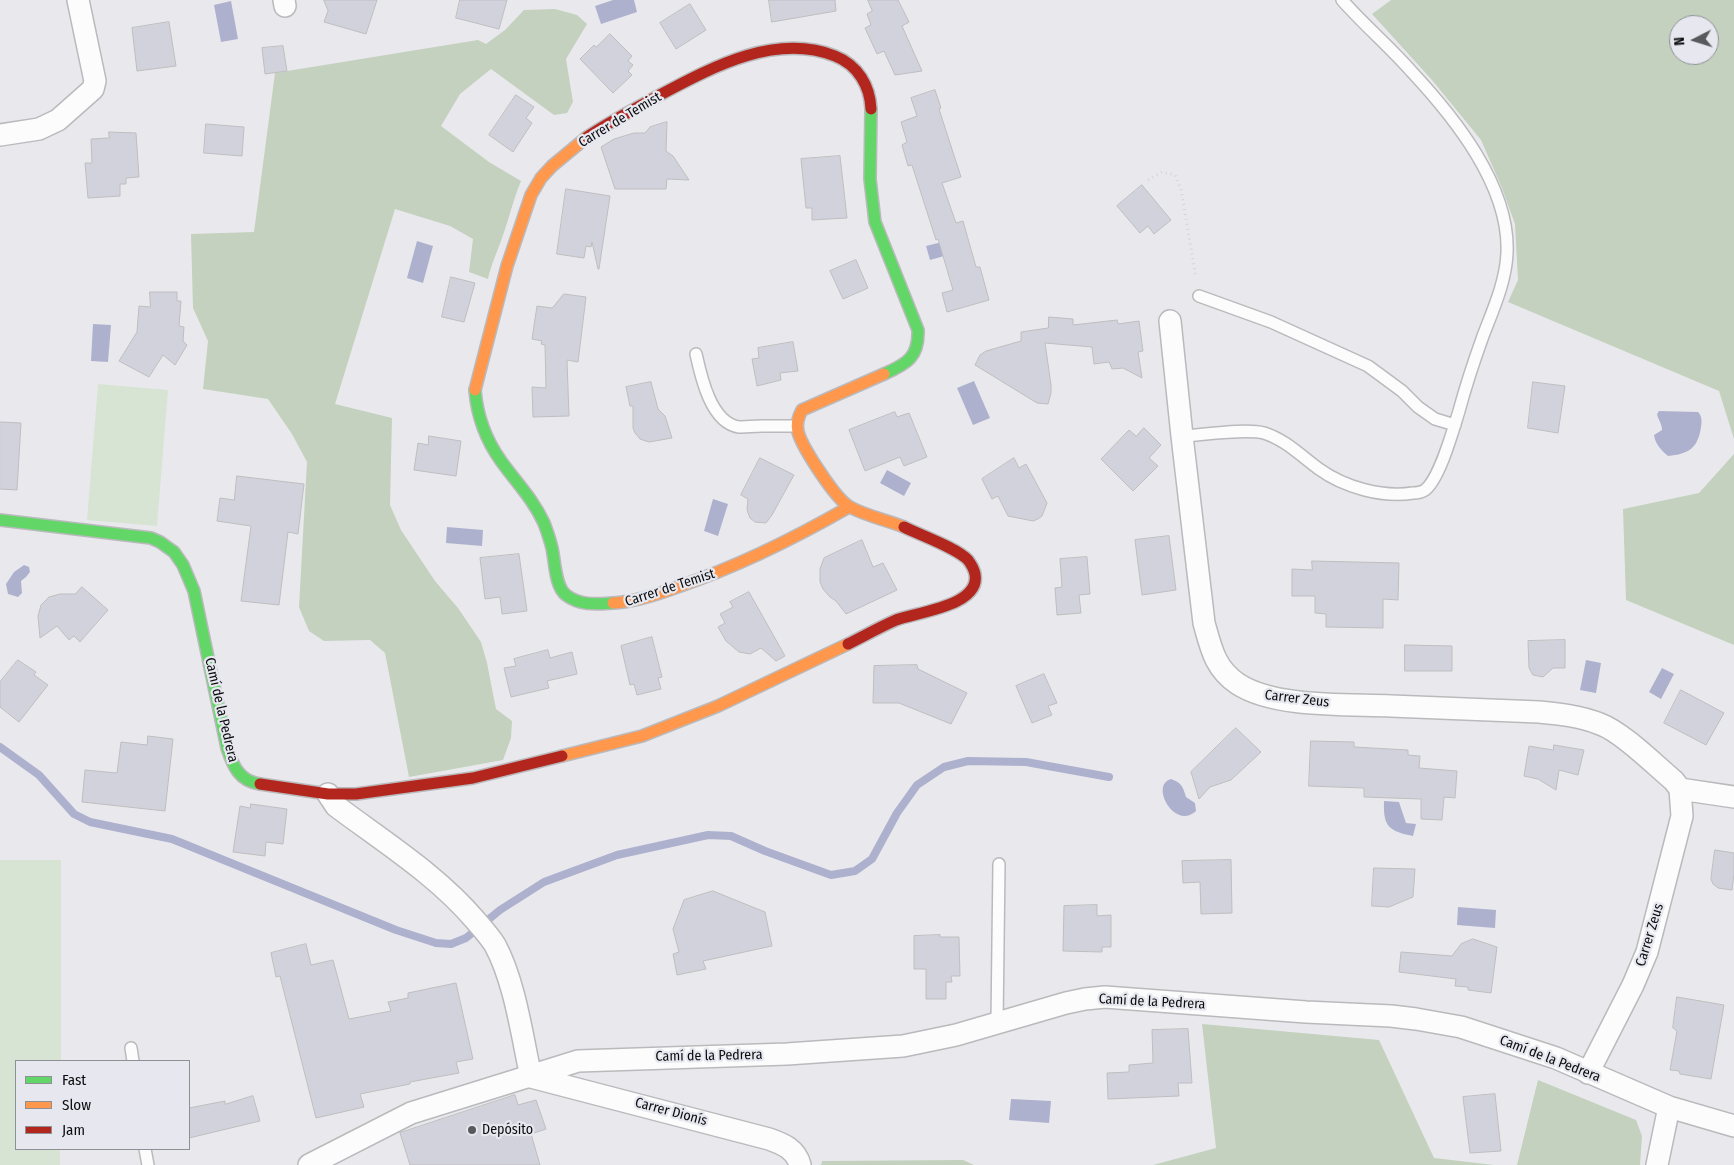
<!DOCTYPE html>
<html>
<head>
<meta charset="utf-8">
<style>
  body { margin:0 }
  #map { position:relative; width:1734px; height:1165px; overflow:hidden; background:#e9e9ed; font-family:"Fira Sans Condensed",sans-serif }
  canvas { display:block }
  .legend { position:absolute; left:15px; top:1060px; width:175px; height:90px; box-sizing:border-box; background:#e7e8ef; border:1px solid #8f9095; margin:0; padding:6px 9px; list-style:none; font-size:15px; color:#0c0c0f }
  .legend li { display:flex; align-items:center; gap:10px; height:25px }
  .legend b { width:25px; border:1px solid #8f9095 }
  .north { position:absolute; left:1669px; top:15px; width:50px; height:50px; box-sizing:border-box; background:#e7e8ef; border:1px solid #8f9095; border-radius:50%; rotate:265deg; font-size:14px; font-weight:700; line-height:20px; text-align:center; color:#0c0c0f }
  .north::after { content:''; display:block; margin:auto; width:18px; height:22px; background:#59595d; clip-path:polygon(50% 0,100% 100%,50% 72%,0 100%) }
</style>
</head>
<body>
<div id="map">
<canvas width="1734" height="1165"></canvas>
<ul class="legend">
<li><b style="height:6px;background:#63d668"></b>Fast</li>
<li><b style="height:6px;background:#ff974d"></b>Slow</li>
<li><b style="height:6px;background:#b3261e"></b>Jam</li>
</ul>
<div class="north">N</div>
</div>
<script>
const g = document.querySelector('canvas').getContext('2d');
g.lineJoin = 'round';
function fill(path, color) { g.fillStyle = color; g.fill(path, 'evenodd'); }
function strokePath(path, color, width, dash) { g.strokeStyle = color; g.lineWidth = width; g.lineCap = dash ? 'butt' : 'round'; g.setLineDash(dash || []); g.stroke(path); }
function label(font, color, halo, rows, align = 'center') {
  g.font = font + ' "Fira Sans Condensed",sans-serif'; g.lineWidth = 4.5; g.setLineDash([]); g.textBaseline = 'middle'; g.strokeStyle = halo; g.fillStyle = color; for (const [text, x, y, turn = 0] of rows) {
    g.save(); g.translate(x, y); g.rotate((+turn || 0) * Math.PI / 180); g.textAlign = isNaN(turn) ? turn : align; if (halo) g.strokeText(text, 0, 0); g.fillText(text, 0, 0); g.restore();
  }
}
fill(new Path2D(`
  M98,384L168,390L157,526L87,520Z
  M0,860H61V1061H16V1149H60V1165H0Z`), '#d7e4d3');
fill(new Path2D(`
  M1391,0H1734V439L1719,391L1508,302L1518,280L1515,224L1502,188L1481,140L1432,80L1372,14ZM1679,25H1709V55H1679Z
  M555,9L577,15L587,24L566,59L573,102L567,113L554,115L491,69L460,94L441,126L489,162L521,181C513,200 509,219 502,238C497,252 491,265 488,279L469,272L473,239L450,226L395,209L335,404L392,418L390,505L401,530L435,581L458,608L481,642L487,663L496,709L512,721L511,738L503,760L409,777L385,653L370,640L324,641L309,631L299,607L307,462L292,434L268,399L203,389L208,341L193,308L191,234L254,232L275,73L478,40L486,44L505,30L524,10Z
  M1734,454V645L1626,600L1623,509L1699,493Z
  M1202,1024L1379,1040L1434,1158L1494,1165H1153L1216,1148Z
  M1538,1080L1636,1120L1642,1136L1640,1165H1517Z
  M963,1160L974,1165H821L822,1161Z`), '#c3d1be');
fill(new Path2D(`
  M613,0H634L637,12L601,24L595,6Z
  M231,1L238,39L221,42L214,5Z
  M966,236L969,249L930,260L926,246Z
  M417,241L433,246L423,283L407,278Z
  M93,324L111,325L108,362L91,361Z
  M974,381L990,418L973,425L957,388Z
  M1659,411L1698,412C1702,416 1702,421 1701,427C1698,448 1689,454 1668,456C1662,451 1655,444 1654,435L1662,430C1662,423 1658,420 1657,414Z
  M887,470L911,483L904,496L880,483Z
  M713,499L728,504L718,536L704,531Z
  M447,527L483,530L482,546L446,543Z
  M24,565L29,567L30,572L26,577L21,581L22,593L18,597L8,594L6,584L14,572Z
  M1586,660L1601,663L1596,693L1580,690Z
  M1662,668L1674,674L1661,699L1649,692Z
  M1171,779C1182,783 1183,787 1186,797L1195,803L1196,811C1175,831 1149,785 1171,779Z
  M1384,801L1399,802L1406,823L1416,824L1413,836C1389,831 1383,827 1384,801Z
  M1458,907L1496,910L1495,928L1457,925Z
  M1011,1099L1051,1101L1049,1123L1009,1120Z`), '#aeb1ce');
strokePath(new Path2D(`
  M0,747L39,775L74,814L90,822L172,839L396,930L436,943L451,944L466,938L500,910L544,882L617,855L708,835L731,836L765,851L831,875L855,871L872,859L897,813L917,785L944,767L968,761L1026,762L1109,777`), '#aeb1ce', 8);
const building = new Path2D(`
  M324,0H377L366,34L324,22L328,11Z
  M460,0H507L499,29L456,18Z
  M769,0H835L836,11L772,22Z
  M868,0H898L909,22L902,26L922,71L895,75L884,51L877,54L865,28L871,25L867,14L872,11Z
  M690,4L706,30L676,49L660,23Z
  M169,22L176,66L137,71L132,28Z
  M610,34L632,56L628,61L633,65L628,71L632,75L613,93L580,59L594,45L596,47Z
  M283,46L287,71L265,74L262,48Z
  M935,90L941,108L939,109L961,177L942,183L956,223L963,221L976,267H980L989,300L947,312L942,293L953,290L938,239L936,240L912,165L908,166L902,145L907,142L901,122L917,116L911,98Z
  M516,95L534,107L526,118L532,123L513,152L489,135Z
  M667,122L666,151L673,156L689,180L667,179L666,189H615L601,147L614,139L634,133H645L650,127Z
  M206,124L244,127L242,156L204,153Z
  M109,132L136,133L139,177L126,178V184H120V196L88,198L85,163H92L91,139L109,138Z
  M840,156L847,218L812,220V208H806L801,159Z
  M1142,185L1171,220L1154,234L1148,226L1140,233L1117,206Z
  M566,189L610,196L599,269H598L592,242L591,247L586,246L584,258L557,254Z
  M856,260L868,288L843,299L830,271Z
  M451,277L475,283L464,322L442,317Z
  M150,292H177V301H181L179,326L184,327L183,341L187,345L175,365L163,355L149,377L119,361L137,332L139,306L150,307Z
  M564,294L586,297L578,362L567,360L569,416L533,417L532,387L546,388L545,345L541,344L542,341L532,339L537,306L552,308Z
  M1049,317L1073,319V325L1117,320L1118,324L1139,321L1143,351L1138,352L1142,378L1123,368L1112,369L1109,362L1094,364L1092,347L1045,343L1051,385V393L1048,404L1037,403L975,365L980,355L986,351L1021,341V332L1048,328Z
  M793,342L798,371L780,373L781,380L757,386L752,359L759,358L758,348Z
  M651,382L658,409L665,416L672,438L649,442L640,439L635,433L633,428V406H630L626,387Z
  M1533,382L1565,386L1558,433L1528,428Z
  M895,412L897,417L909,413L927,457L904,466L900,457L865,471L849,430Z
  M0,422L21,423L17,490L0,489Z
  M1144,428L1161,445L1149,458L1158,466L1133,491L1101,459L1129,430L1136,436Z
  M429,436L461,441L456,476L414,470L418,443L428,445Z
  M760,458L794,475L772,515L766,523L755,522L750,518L747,510L748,499L741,495Z
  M1014,458L1019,468L1026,464L1047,503L1042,516L1038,519L1033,521L1008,516L998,496L992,499L982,479Z
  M237,476L304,484L298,534L288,532L279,605L241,601L251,526L217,521L220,498L234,500Z
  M1169,536L1176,590L1142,595L1135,540Z
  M862,540L873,567L883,563L897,590L846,614L836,601L830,597L823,589L820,582V569L824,558Z
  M519,554L527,611L502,614L500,597L485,599L480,558Z
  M1087,557L1090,594L1079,595L1081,613L1057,615L1055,588L1062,587L1060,559Z
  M1312,561L1399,563L1398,600L1383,599V628L1326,627V614L1315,613V596H1292V569L1312,570Z
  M82,587L108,610L80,642L74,636L69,640L57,626L40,638L38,616L41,605L49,597L60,594H75Z
  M749,592L785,656L776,661L761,648L750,654L739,652L726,641L718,627L725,623L720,614L733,607L730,602Z
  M652,637L662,677L658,678L661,689L637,695L634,684L630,685L621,646Z
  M1565,640V668H1553L1543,677L1533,675L1529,668L1528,641Z
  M1405,645L1452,646V671H1405Z
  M548,650L550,658L572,652L577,674L547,681L549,688L511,697L504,668L516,666L514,659Z
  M18,660L36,672L34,675L48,685L19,722L0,707V682Z
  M917,665L918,669L967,693L951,724L899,703H873L874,666Z
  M1044,674L1057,703L1048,706L1052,715L1032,723L1016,686Z
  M1681,690L1724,713L1706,745L1664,723Z
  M1236,728L1261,752L1231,780L1210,787L1199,799L1191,772Z
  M148,736L173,739L165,811L82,802L85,770L117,773L121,742L147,745Z
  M1311,741L1354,742V747L1408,750V755L1420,756L1419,768L1457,771L1455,798L1444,797L1442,820L1421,819V799L1364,797V788L1309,786Z
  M1554,745L1584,750L1578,775L1559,770L1556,790L1538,779L1524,776L1529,746L1553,750Z
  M251,804L287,809L283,844L266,842L265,856L233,852L240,806L250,808Z
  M1715,850L1734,853V874L1732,890L1718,888L1713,884L1711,879Z
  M1231,860L1232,913L1201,914L1200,882L1183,883L1182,861Z
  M1374,868L1415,869L1413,897L1389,907L1372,906Z
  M713,891L765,912L772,946L703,961L706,969L677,975L673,954L679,952L673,929L684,900Z
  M1097,905V916L1111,915V947H1102V952L1063,951L1064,906Z
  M940,935V937H959L960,976H951L952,982H946V999H926V969H914V936Z
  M1473,939L1497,947L1491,993L1468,990V987L1455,986L1456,979L1399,972L1401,952L1452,956L1461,944Z
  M306,944L311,965L333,960L349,1019L391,1011L388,1002L408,998V993L456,983L473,1059L456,1062L459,1073L410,1082V1084L360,1094L364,1107L316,1118L280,976L276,977L271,953Z
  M1677,997L1724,1005L1711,1079L1680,1074L1679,1071L1670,1070L1677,1031L1673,1028Z
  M1188,1029L1192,1083H1178L1179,1096L1108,1099L1107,1073L1129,1072V1065L1153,1063L1152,1030Z
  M1495,1094L1501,1151L1470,1153L1463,1097Z
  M515,1095L518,1105L536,1100L546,1129L531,1134L540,1165H410L400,1133Z
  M253,1096L260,1121L189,1138V1108L225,1101V1104Z`);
fill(building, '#d2d2dc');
strokePath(building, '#bebec0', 1);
const lane = new Path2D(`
  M1199,296L1271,322L1368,366L1402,391L1418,407L1435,419L1455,425
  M696,354C701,377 711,423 739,427C746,427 754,426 762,426C773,426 785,426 797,426
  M1182,436C1202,435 1246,428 1264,433C1286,440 1301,456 1319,469C1344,487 1382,498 1413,493C1417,493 1422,492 1425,490C1440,478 1453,430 1459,411C1466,385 1474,361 1483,336C1493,310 1506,281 1507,253C1510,186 1454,117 1411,71C1389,46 1364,25 1342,0
  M997,1022L999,864
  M131,1048L133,1061
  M145,1149L148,1165`);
const street = new Path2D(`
  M284,0L285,6
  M0,135L39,129L58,120L93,89L95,81L78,0
  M1170,321L1182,436L1204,623C1211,648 1215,669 1238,684C1275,708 1347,704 1391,706C1440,708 1490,710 1539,712C1560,714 1580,716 1600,724C1622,732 1655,765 1674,781L1680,789L1734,797
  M328,794L336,806C384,842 437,875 476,921C483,929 490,937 495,945C515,982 522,1036 531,1077
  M1588,1073L1633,985L1647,952L1682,816L1680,789
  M531,1077L769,1139C783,1144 796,1149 800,1165
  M309,1165L411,1113L578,1061L787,1054L903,1046L956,1035L1066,1003L1085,999L1105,997L1306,1012L1391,1016L1416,1019L1461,1027L1556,1058L1669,1107L1734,1126
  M1657,1165L1669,1107`);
const fast = new Path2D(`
  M871,109L870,179L875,222L918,330C919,357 907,364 884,374
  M475,390C477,415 486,440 501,461C516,482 533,499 544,523C547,531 550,540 552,548C555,561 555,587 566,595C580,606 597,604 613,603
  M0,520L151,538L160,542L174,552L183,565L194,591L227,748C233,766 239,781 260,784`);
const slow = new Path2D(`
  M884,374L802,410C798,417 796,424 798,432C802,447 836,500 850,507C866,516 887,520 904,527
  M475,390L507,266L531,195L541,178L552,166L587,137
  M613,603C635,602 659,594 680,586C739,566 795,538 849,507
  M562,756L642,736L718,706L848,644`);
const jam = new Path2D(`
  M587,137C609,122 633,110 656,97C709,69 774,32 835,56C858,65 870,86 871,109
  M848,644C864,636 880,627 896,620C917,612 981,606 975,574C974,569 971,564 968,560C957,548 920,535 904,527
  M260,784L328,794H356L473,778L562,756`);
strokePath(lane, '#bababd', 14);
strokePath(street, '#bababd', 24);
strokePath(fast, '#bababd', 14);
strokePath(slow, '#bababd', 14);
strokePath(jam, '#bababd', 14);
strokePath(new Path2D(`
  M1148,180L1162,172L1175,175L1181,189L1196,278`), '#d5d5d6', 3, [1, 4]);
strokePath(lane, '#fcfcfc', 11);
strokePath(street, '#fcfcfc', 21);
strokePath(fast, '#63d668', 11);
strokePath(slow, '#ff974d', 11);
strokePath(jam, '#b3261e', 11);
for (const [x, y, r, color] of [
  [472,1130,5,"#59595d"]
]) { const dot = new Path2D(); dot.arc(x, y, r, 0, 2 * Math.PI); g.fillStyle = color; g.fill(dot); strokePath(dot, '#e7e8ef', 2); }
label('14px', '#0c0c0f', '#e7e8ef', [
  ["Carrer de Temist",620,120,-31],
  ["Carrer de Temist",670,588,-18],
  ["Carrer Zeus",1297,699,7],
  ["Camí de la Pedrera",221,710,77],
  ["Carrer Zeus",1650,935,-73],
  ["Camí de la Pedrera",1152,1002,3],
  ["Camí de la Pedrera",709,1056,-1],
  ["Camí de la Pedrera",1550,1059,21],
  ["Carrer Dionís",671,1112,15]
]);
label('14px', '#0c0c0f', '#e7e8ef', [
  ["Depósito",482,1130]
], 'left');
</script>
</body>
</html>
